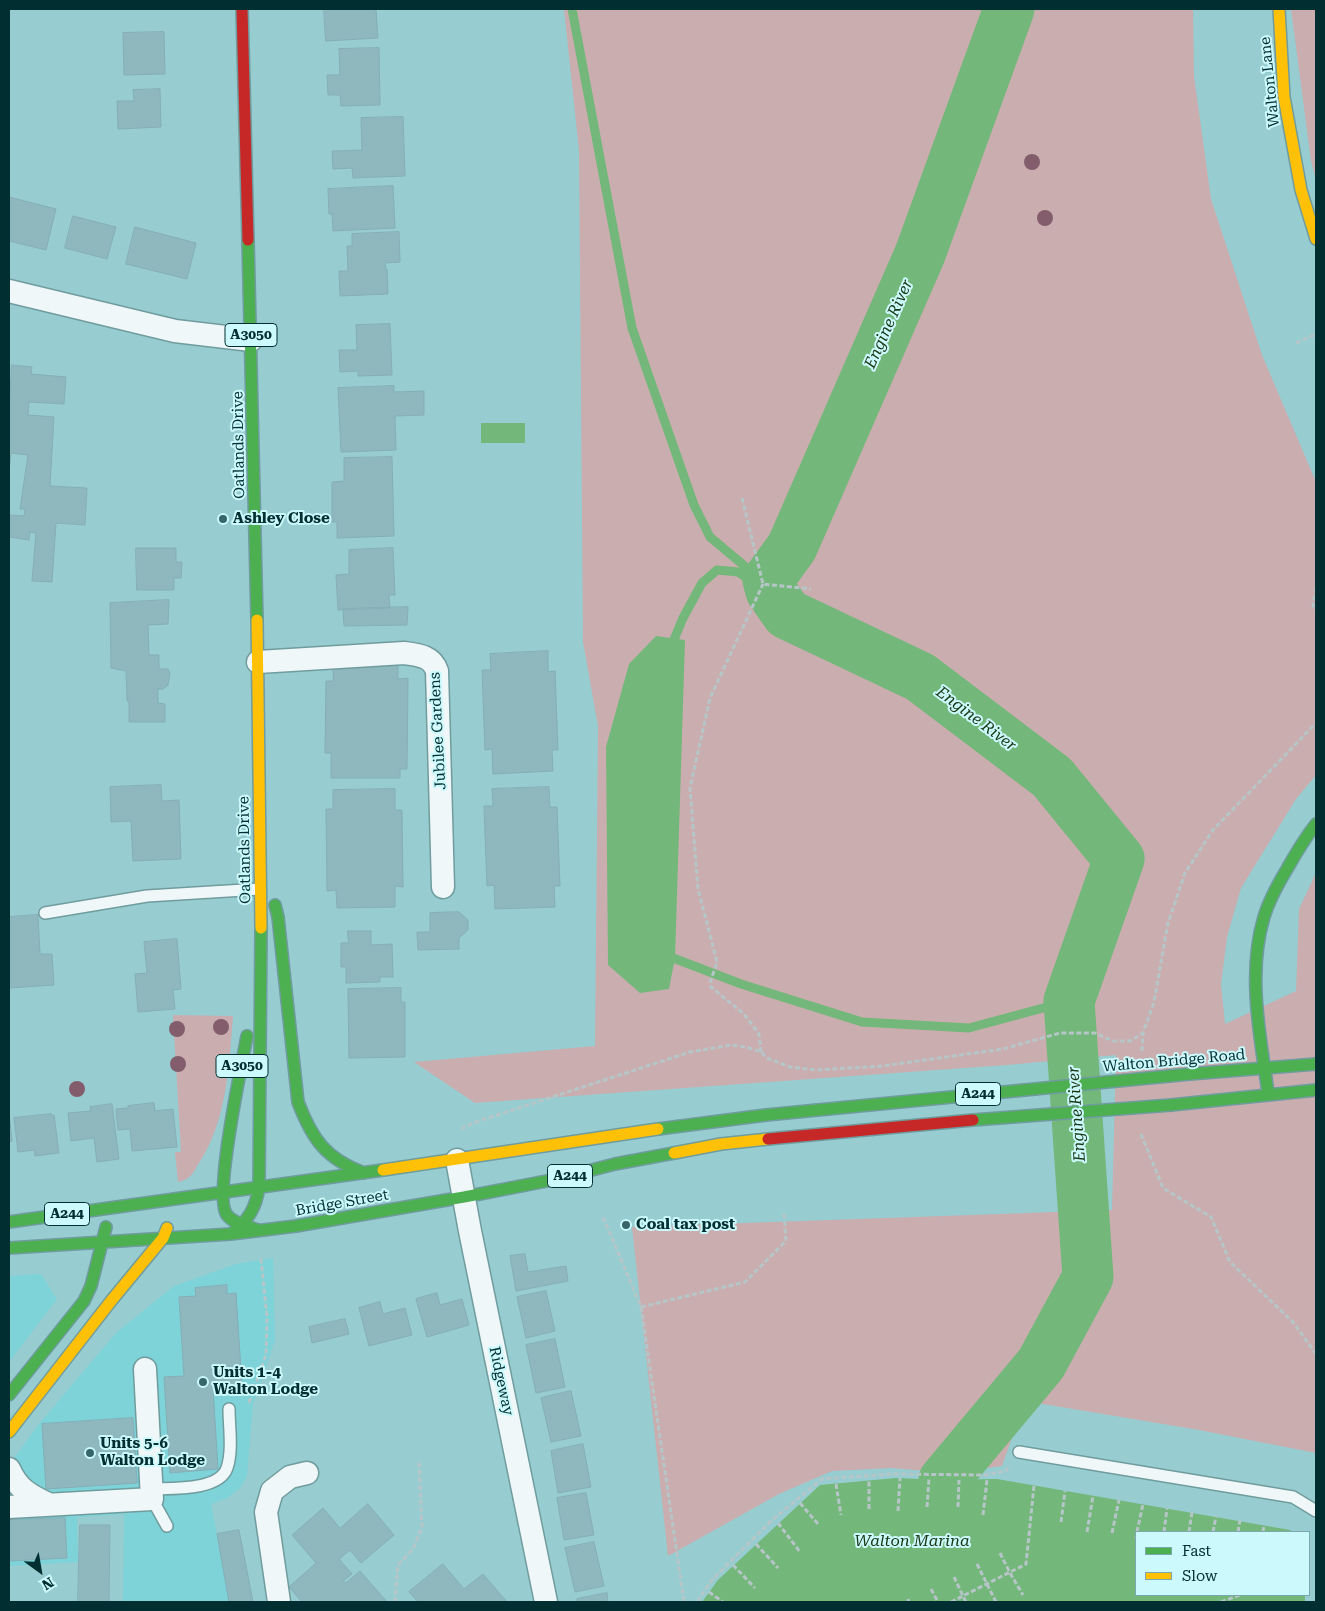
<!DOCTYPE html>
<html>
<head>
<meta charset="utf-8">
<style>
  body { margin:0 }
  #map { position:relative; width:1325px; height:1611px; overflow:hidden; background:#97ccd0; font-family:"Roboto Serif",serif }
  canvas { display:block }
  .frame { position:absolute; inset:0; border:10px solid #012f31; pointer-events:none }
  .legend { position:absolute; left:1135px; top:1531px; width:175px; height:65px; box-sizing:border-box; background:#ccf9fc; border:1px solid #7ba8ab; margin:0; padding:6px 9px; list-style:none; font-size:15px; color:#012f31 }
  .legend li { display:flex; align-items:center; gap:10px; height:25px }
  .legend b { width:25px; border:1px solid #7ba8ab }
  .north { position:absolute; left:15px; top:1546px; width:50px; height:50px; -webkit-text-stroke:4px #ccf9fc; paint-order:stroke; rotate:148deg; font-size:14px; font-weight:700; line-height:20px; text-align:center; color:#012f31 }
  .north::after { content:''; display:block; margin:auto; width:18px; height:22px; background:#012f31; clip-path:polygon(50% 0,100% 100%,50% 72%,0 100%) }
</style>
</head>
<body>
<div id="map">
<canvas width="1325" height="1611"></canvas>
<div class="frame"></div>
<ul class="legend">
<li><b style="height:6px;background:#4caf50"></b>Fast</li>
<li><b style="height:6px;background:#ffc107"></b>Slow</li>
</ul>
<div class="north">N</div>
</div>
<script>
const g = document.querySelector('canvas').getContext('2d');
g.lineJoin = 'round';
function fill(path, color) { g.fillStyle = color; g.fill(path, 'evenodd'); }
function strokePath(path, color, width, dash) { g.strokeStyle = color; g.lineWidth = width; g.lineCap = dash ? 'butt' : 'round'; g.setLineDash(dash || []); g.stroke(path); }
function label(font, color, halo, rows, align = 'center') {
  g.font = font + ' "Roboto Serif",serif'; g.lineWidth = 4; g.setLineDash([]); g.textBaseline = 'middle'; g.strokeStyle = halo; g.fillStyle = color; for (const [text, x, y, turn = 0] of rows) {
    g.save(); g.translate(x, y); g.rotate((+turn || 0) * Math.PI / 180); g.textAlign = isNaN(turn) ? turn : align; if (halo) g.strokeText(text, 0, 0); g.fillText(text, 0, 0); g.restore();
  }
}
fill(new Path2D(`
  M273,1258L275,1340L253,1404L247,1476L240,1488L227,1498L211,1504L230,1602H123L124,1514L77,1517L78,1562L9,1566V1465L39,1424L116,1333L174,1286L236,1264Z
  M41,1274L57,1299L9,1362V1276Z`), '#7dd3d8');
fill(new Path2D(`
  M564,9H1193L1194,76L1211,199L1262,355L1316,482V775L1296,799L1241,888L1227,937L1221,984L1225,1024L1296,991L1299,909L1316,873V1453L1199,1430L1025,1401L1002,1466L948,1473L891,1468L832,1471L779,1494L668,1556L632,1227L1112,1210L1116,1055L1007,1065L475,1103L414,1062L595,1046L598,726L583,642L579,150Z
  M1291,9H1316V180L1311,161Z
  M173,1015L233,1016C229,1065 227,1121 199,1163C193,1173 190,1180 178,1182L175,1152H181Z`), '#caadaf');
fill(new Path2D(`
  M481,423H525V443H481Z
  M656,636L685,640L675,958L669,989L640,993L608,965L606,747L629,664Z
  M896,1478L944,1480L997,1479L1290,1530L1292,1532H1136V1595H1305V1602H702L718,1580L820,1485Z`), '#74b77a');
strokePath(new Path2D(`
  M572,9L632,328L694,505L710,537L760,579L768,580
  M670,649L683,618L702,583L717,570L738,572L759,586L771,591
  M665,952L668,956L741,984L862,1022L969,1028L1069,1001`), '#74b77a', 9);
strokePath(new Path2D(`
  M944,1480L1041,1364L1088,1277L1069,1001L1119,859L1052,777L920,677L787,614L771,591L768,580L792,547L920,254L1009,9`), '#74b77a', 51);
const building = new Path2D(`
  M324,9H376L378,38L326,41Z
  M164,32L165,74L124,75L123,33Z
  M379,48L380,105L341,106L340,95H328L327,75H340L339,49Z
  M160,89L161,127L118,129L117,101H134L133,90Z
  M403,117L405,176L353,178L352,168L333,169L332,151L362,150L361,118Z
  M393,186L395,228L333,231L332,214H329L328,189Z
  M9,197L56,209L46,250L9,241Z
  M73,216L116,227L107,259L65,248Z
  M135,227L196,243L187,279L126,264Z
  M399,232L400,262L385,263L386,270L387,269L388,294L340,296L339,271H348L347,246H352V234Z
  M390,324L392,375L358,376V371L340,372L339,350H357L356,325Z
  M12,365L32,367L31,374L66,377L64,404L29,402L28,415L54,417L50,486L87,488L85,525L56,523L52,582L32,581L36,533L30,532L29,540L9,537V515L24,516L25,509H20L28,455L11,453L9,472V413Z
  M394,386V392L424,391V415L395,416L396,450L341,452L338,388Z
  M392,457L394,536L337,538V522H332V482L344,481V458Z
  M136,548H176V562H182L181,578H174V590H137Z
  M393,548L395,595H389L390,608L338,610L336,575L349,574V550Z
  M169,600L168,624L148,625L149,655H159V669H168L170,674L168,685L163,689H158V703L165,704V722H129V701H127L126,671L111,668L110,603Z
  M408,607L407,625L344,626L343,609Z
  M548,651V672L555,671L558,750H552L553,771L493,774L492,749L485,750L482,670H491L490,654Z
  M333,661L398,662V679L408,678L407,769H400V778H331V753H325L326,681H333Z
  M161,785L162,801L179,800L181,859L133,861L131,821L111,822L110,787Z
  M549,787L550,807H557L560,886H554L555,907L495,909L494,885L487,886L484,806H493L492,789Z
  M395,789V810H402L403,887L395,886V907L337,908L336,890L327,891L326,809H333V790Z
  M459,912L468,920V930L459,938V949L418,950L417,932H430V913Z
  M38,915L40,954H52L54,985L9,988V917Z
  M348,931H371V945L392,944L393,977H380V982L346,983V967H341V943H348Z
  M177,939L181,989L173,990L175,1009L138,1012L135,974L147,973L144,942Z
  M401,988V1002H405V1057L349,1058L348,989Z
  M154,1103L155,1111L173,1109L177,1147L132,1151L130,1129L118,1130L116,1109L128,1108V1106Z
  M112,1104L119,1159L97,1162L94,1138L71,1141L68,1113L91,1111L90,1107Z
  M9,1112L12,1141L9,1142Z
  M51,1114V1115H54L59,1153L35,1156L34,1150L18,1152L14,1118Z
  M525,1254L528,1272L566,1266L568,1281L516,1291L510,1256Z
  M227,1285V1294L236,1293L242,1386L213,1388L218,1469L170,1473L164,1377L184,1376L179,1297L196,1296L195,1288Z
  M546,1291L555,1331L526,1338L517,1297Z
  M437,1293L440,1305L462,1299L469,1325L427,1337L416,1299Z
  M380,1302L383,1314L405,1308L412,1335L369,1346L359,1308Z
  M345,1319L349,1334L312,1343L309,1327Z
  M555,1339L565,1387L536,1393L526,1345Z
  M571,1391L581,1436L551,1442L541,1398Z
  M133,1418L137,1483L46,1489L42,1424Z
  M583,1444L591,1487L558,1493L551,1451Z
  M586,1493L594,1535L564,1540L557,1498Z
  M368,1504L394,1535L361,1563L350,1550L339,1559L352,1574L343,1581L346,1583L360,1571L387,1602H302L289,1587L316,1563L292,1535L323,1508L340,1528Z
  M65,1518L67,1558L9,1561V1520Z
  M80,1525H110L109,1602H78Z
  M239,1530L253,1602H229L217,1534Z
  M594,1542L604,1586L575,1592L565,1548Z
  M443,1564L464,1589L483,1574L507,1602H418L409,1592Z
  M607,1593L608,1602H577V1599Z`);
fill(building, '#8eb7be');
strokePath(building, '#85aeb6', 1);
const lane = new Path2D(`
  M45,913L147,896L260,889
  M1019,1452L1293,1497L1316,1511
  M151,1489C171,1488 219,1491 227,1468C233,1450 229,1427 229,1409
  M152,1499L167,1526`);
const street = new Path2D(`
  M9,291L175,331L251,340
  M258,662L404,653C419,655 432,656 437,671L443,887
  M457,1160L470,1231L546,1602
  M9,1469C18,1489 29,1495 48,1504
  M9,1507L152,1499L145,1369
  M279,1602L266,1512L272,1491L290,1477L307,1473`);
const fast = new Path2D(`
  M248,240L257,620
  M275,905L278,917L298,1102C312,1139 326,1159 364,1173
  M247,1036C242,1064 213,1198 227,1215C234,1224 248,1226 258,1230
  M1190,1074L1316,1064
  M1268,1092C1260,1036 1247,973 1264,917C1269,900 1278,884 1287,869C1296,853 1305,838 1316,824
  M1171,1105L1316,1090
  M658,1129L766,1115
  M9,1222L383,1170
  M231,1234C248,1221 256,1208 259,1187L261,928
  M9,1248L231,1234L296,1226L464,1197L557,1179L615,1164L674,1153
  M9,1395L84,1301L91,1286L106,1227`);
const slow = new Path2D(`
  M1279,9L1284,97L1301,190L1316,239
  M257,620L261,928
  M674,1153L721,1144L768,1139
  M383,1170L658,1129
  M9,1432L111,1301L163,1238L167,1228`);
const jam = new Path2D(`
  M242,9L248,240`);
strokePath(lane, '#709c9e', 14);
strokePath(street, '#709c9e', 25);
strokePath(fast, '#709c9e', 14);
strokePath(slow, '#709c9e', 14);
strokePath(jam, '#709c9e', 14);
strokePath(new Path2D(`
  M1296,343L1316,334
  M742,498L763,584L811,589
  M1316,588L1313,605L1316,612
  M1142,1051L1143,1033
  M761,1052L759,1034L744,1014L711,987L710,983L717,962L698,889L690,788L710,698L763,584
  M461,1129L476,1122L690,1052L731,1045L746,1047L761,1052L767,1058L790,1067L816,1070L882,1066L1003,1049L1060,1033H1095L1113,1041H1130L1143,1033L1154,1002L1168,923L1185,873L1213,830L1316,723
  M1141,1134L1163,1188L1211,1217L1230,1262L1293,1322L1316,1354
  M603,1217L641,1307L684,1602
  M641,1307L745,1282L786,1241L784,1213
  M249,1403L266,1355L267,1317L261,1259
  M836,1484L841,1515
  M800,1503L818,1524
  M927,1507L929,1479
  M958,1507L959,1480
  M869,1509V1480
  M898,1511L900,1478
  M983,1515L987,1480
  M1061,1522L1065,1491
  M778,1523L800,1552
  M1087,1532L1093,1496
  M1137,1532L1143,1504
  M1164,1532L1167,1508
  M1189,1532L1192,1512
  M1213,1532L1216,1516
  M1238,1532L1240,1520
  M1263,1532L1264,1525
  M1112,1533L1119,1500
  M1136,1538V1536
  M756,1544L778,1568
  M1000,1553L1010,1573L1023,1595
  M977,1564L996,1602
  M733,1565L755,1588
  M954,1577L966,1602
  M931,1589L938,1602
  M709,1592L723,1602
  M908,1599L909,1602
  M395,1602L398,1565L413,1549L422,1527L419,1461
  M699,1602V1599L711,1581L772,1520L822,1479L892,1474L984,1475L1006,1471L1008,1468
  M951,1602L1026,1564L1034,1486
  M1221,1602L1240,1595`), '#b6c6c8', 3, [5, 2.5]);
strokePath(lane, '#eff7f8', 11);
strokePath(street, '#eff7f8', 22);
strokePath(fast, '#4caf50', 11);
strokePath(slow, '#ffc107', 11);
strokePath(jam, '#c62828', 11);
const fastBridge = new Path2D(`
  M766,1115L1190,1074
  M973,1120L1171,1105`);
const jamBridge = new Path2D(`
  M768,1139L973,1120`);
strokePath(fastBridge, '#709c9e', 14, []);
strokePath(jamBridge, '#709c9e', 14, []);
strokePath(fastBridge, '#4caf50', 11);
strokePath(jamBridge, '#c62828', 11);
g.fillStyle = '#835d6c';
for (const [x, y] of [
  [1032,162],
  [1045,218],
  [221,1027],
  [177,1029],
  [178,1064],
  [77,1089]
]) { g.beginPath(); g.arc(x, y, 8, 0, 2 * Math.PI); g.fill(); }
for (const [x, y, r, color] of [
  [223,519,5,"#366669"],
  [626,1225,5,"#366669"],
  [203,1382,5,"#366669"],
  [90,1453,5,"#366669"]
]) { const dot = new Path2D(); dot.arc(x, y, r, 0, 2 * Math.PI); g.fillStyle = color; g.fill(dot); strokePath(dot, '#ccf9fc', 2); }
for (const [x, y, w] of [
  [251,335,52],
  [242,1066,52],
  [978,1094,45],
  [570,1176,45],
  [67,1214,45]
]) { const box = new Path2D(); box.roundRect(x - w / 2, y - 11.5, w, 23, 4); g.fillStyle = '#ccf9fc'; g.fill(box); strokePath(box, '#012f31', 1); }
label('bold 14px', '#012f31', null, [
  ["A3050",251,335],
  ["A3050",242,1066],
  ["A244",978,1094],
  ["A244",570,1176],
  ["A244",67,1214]
]);
label('15px', '#012f31', '#ccf9fc', [
  ["Walton Lane",1270,82,-96],
  ["Oatlands Drive",239,445,-91],
  ["Jubilee Gardens",438,731,-93],
  ["Oatlands Drive",245,850,-91],
  ["Walton Bridge Road",1174,1061,-5],
  ["Bridge Street",342,1203,-10],
  ["Ridgeway",501,1381,78]
]);
label('bold 15px', '#012f31', '#ccf9fc', [
  ["Ashley Close",233,519],
  ["Coal tax post",636,1225],
  ["Units 1-4",213,1373],
  ["Walton Lodge",213,1390],
  ["Units 5-6",100,1444],
  ["Walton Lodge",100,1461]
], 'left');
label('italic 16px', '#183512', '#ccf9fc', [
  ["Engine River",889,324,-66],
  ["Engine River",976,719,37],
  ["Engine River",1077,1114,-94],
  ["Walton Marina",912,1541]
]);
</script>
</body>
</html>
